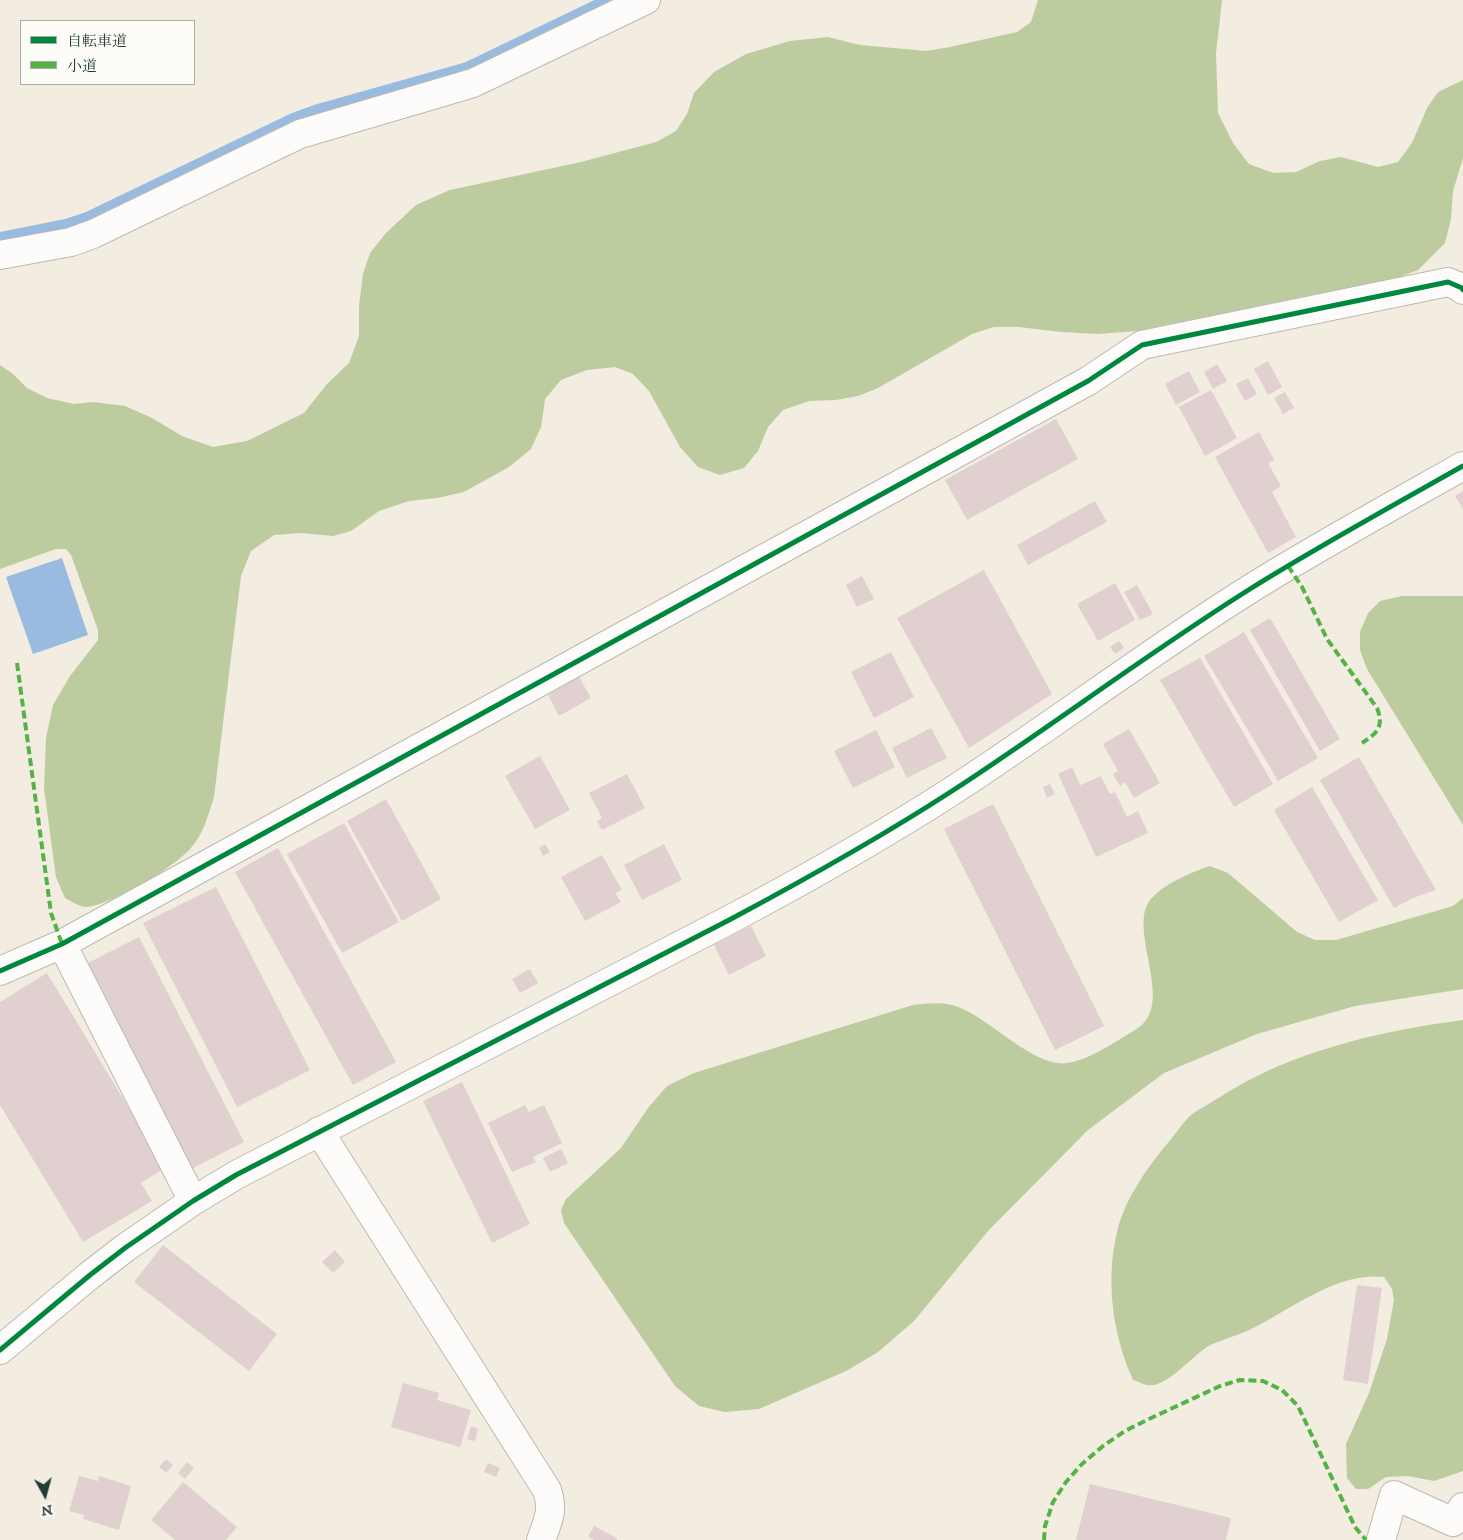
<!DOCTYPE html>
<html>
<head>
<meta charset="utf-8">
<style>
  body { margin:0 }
  #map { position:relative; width:1463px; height:1540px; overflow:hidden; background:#f2ece1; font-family:"IM FELL DW Pica","Noto Serif JP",serif }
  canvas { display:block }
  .legend { position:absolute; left:20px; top:20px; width:175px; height:65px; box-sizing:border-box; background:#fdfcf7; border:1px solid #a4b0a9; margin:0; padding:6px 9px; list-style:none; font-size:15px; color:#1f3d34 }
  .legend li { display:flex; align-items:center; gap:10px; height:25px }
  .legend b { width:25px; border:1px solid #a4b0a9 }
  .north { position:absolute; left:20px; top:1470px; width:50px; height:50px; -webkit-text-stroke:4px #fdfcf7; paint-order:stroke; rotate:173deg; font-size:14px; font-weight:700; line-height:20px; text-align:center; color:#1f3d34 }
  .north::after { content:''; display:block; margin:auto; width:18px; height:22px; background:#1f3d34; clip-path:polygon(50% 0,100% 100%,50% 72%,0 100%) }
</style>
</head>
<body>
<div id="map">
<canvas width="1463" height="1540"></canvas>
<ul class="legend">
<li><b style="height:6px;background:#00873e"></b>自転車道</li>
<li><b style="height:6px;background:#55b346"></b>小道</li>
</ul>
<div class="north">N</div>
</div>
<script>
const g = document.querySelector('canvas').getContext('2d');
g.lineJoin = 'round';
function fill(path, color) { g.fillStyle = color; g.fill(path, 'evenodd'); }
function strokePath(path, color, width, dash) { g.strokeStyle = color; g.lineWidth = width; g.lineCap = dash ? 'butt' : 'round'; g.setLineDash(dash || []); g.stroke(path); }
fill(new Path2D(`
  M1038,0H1222L1216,53L1218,113L1233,143L1249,164L1273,173L1296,172L1320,161L1341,157L1378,167L1398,162L1412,143L1427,108L1438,92L1463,80V158L1453,191L1451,219L1445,243L1418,270L1400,277L1136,331L1098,334L1061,332L1019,327H994L972,334L878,388L858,396L836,400L809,401L783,410L768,427L758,451L744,468L720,475L698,467L680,447L649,391L633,374L615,367L587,370L561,380L545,399L541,427L531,449L509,467L464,492L437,498L409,501L379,511L351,531L333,536L301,533L274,535L251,551L241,576L214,797C208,816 203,835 190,849C173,868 112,905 86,907C80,907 71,901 65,898L56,877L44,788L46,738L53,705L70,676L98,640V630L71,555L66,549H56L0,569V365L13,374L27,388L47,398L74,404L93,402L125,406L152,418L182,436L213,447L247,441L304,413L327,384L349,363L359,336V306L363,274L370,253L386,233L416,205L450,190L581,162L656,142L676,131L687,114L694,93L714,72L746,54L790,41L828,37L860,45L926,51L950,47L1017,32L1031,22Z
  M1402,596H1463V825L1367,669L1360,650V632L1368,613L1380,601Z
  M1210,866L1228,873L1297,932L1315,940H1336L1453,906L1463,898V989L1355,1006L1257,1034L1164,1073L1088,1130L988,1231L914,1321L878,1352L846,1371L759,1409L725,1412L699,1406L675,1386L564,1223L561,1210L566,1199L621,1148L648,1108L667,1086L694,1073L913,1005C931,1003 948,1001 965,1010C993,1023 1037,1068 1067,1063C1090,1060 1116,1041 1135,1030C1179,1006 1125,929 1151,899C1165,883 1190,873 1210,866Z
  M1463,1020V1471L1434,1481L1408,1476L1386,1477L1368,1489H1356L1347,1478L1346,1444L1369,1393L1387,1339L1394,1300L1392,1289L1384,1277C1336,1271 1288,1312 1247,1331C1234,1337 1219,1340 1207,1347C1192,1356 1166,1389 1147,1385C1142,1384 1137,1381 1133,1380C1112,1333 1105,1278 1118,1228C1126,1198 1147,1168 1167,1144C1175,1135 1182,1123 1191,1115C1200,1108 1211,1103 1220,1097C1291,1051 1380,1031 1463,1020Z`), '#bccc9e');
fill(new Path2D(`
  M62,558L88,635L33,654L6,577Z`), '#98bbdf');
strokePath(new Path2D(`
  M0,237L66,224L87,217L293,118L318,109L467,67L606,0`), '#98bbdf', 10);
fill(new Path2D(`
  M1268,361L1282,387L1268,395L1254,369Z
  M1217,364L1227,381L1213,389L1204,372Z
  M1189,371L1200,392L1176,405L1165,384Z
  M1248,378L1257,394L1245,401L1236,384Z
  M1211,390L1237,438L1205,456L1179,407Z
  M1285,392L1294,408L1283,414L1274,398Z
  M1056,419L1078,459L967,520L945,480Z
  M1259,432L1274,460L1268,463L1281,486L1272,492L1296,537L1268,553L1215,457Z
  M1463,491V509L1455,496Z
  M1095,501L1107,522L1028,565L1017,545Z
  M984,570L1052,694L969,748L897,618Z
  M862,576L874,599L857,607L846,585Z
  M1115,583L1135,620L1098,641L1077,604Z
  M1137,585L1153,614L1140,620L1124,592Z
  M1270,618L1340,739L1320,751L1250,630Z
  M1244,632L1318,758L1278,781L1204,656Z
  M1119,641L1124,648L1115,654L1110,647Z
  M891,652L914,697L874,718L851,672Z
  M1200,658L1273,784L1234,807L1160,680Z
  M579,677L591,698L559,716L548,695Z
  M931,728L947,758L907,778L892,748Z
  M1129,729L1160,783L1134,798L1125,782L1120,786L1113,774L1118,771L1103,744Z
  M876,730L895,767L853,788L834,751Z
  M540,756L570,810L535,829L505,776Z
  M1359,757L1436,890L1413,898L1394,908L1320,780Z
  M1072,767L1080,785L1074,788L1101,776L1110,794L1115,792L1127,817L1138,811L1148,833L1096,857L1058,774Z
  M627,774L645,808L602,830L597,821L602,818L589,793Z
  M1050,784L1055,794L1047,798L1043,787Z
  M1312,787L1378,900L1339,922L1274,810Z
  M386,799L441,899L402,921L347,821Z
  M993,804L1104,1026L1055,1050L944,829Z
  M344,823L399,922L342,953L287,854Z
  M545,844L550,852L543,856L539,848Z
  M664,844L682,880L642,900L624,865Z
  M278,848L396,1062L353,1085L235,872Z
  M602,855L622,890L615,893L621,902L585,921L561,877Z
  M216,887L310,1070L237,1107L143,923Z
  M751,926L766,956L729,975L714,945Z
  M139,937L244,1142L189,1170L84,965Z
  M530,969L538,983L520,993L512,979Z
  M47,973L165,1168L141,1183L152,1201L83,1242L0,1105V1002Z
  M462,1082L530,1224L492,1243L423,1101Z
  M525,1105L529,1112L544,1105L562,1143L533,1157L536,1162L512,1172L488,1123Z
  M561,1149L568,1163L550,1172L543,1158Z
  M163,1245L277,1334L249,1371L134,1282Z
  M335,1250L345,1262L333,1273L322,1262Z
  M1357,1285L1382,1288L1368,1384L1343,1380Z
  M403,1383L439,1393L437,1400L471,1410L460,1447L391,1427Z
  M471,1426L478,1429L475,1441L467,1439Z
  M166,1459L173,1465L166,1473L159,1467Z
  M187,1462L194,1468L185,1479L178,1473Z
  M488,1463L500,1468L496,1477L484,1472Z
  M79,1476L98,1481L99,1476L131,1486L119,1530L83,1519L84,1515L69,1511Z
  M183,1482L237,1527L226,1540H175L151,1520Z
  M1090,1484L1231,1518L1226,1540H1076Z
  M594,1526L617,1538V1540H594L588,1537Z`), '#e0d0cf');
const street = new Path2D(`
  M0,255L71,242L93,234L300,134L473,83L646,0
  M62,944L193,1201
  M0,971L62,944L1088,381L1142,345L1448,282L1462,288L1463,290
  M319,1131L547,1490C554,1510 548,1521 541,1540
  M0,1350L90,1275L125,1248L193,1201L236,1175L731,919C806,879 881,837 952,791C1052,726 1148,653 1250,589C1319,546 1392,506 1463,466
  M1381,1540L1394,1495L1453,1522L1463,1507`);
strokePath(street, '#bbbab2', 30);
strokePath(street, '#fdfcfa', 28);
strokePath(new Path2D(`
  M1288,566L1302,587L1327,639L1377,708C1384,726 1378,733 1362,743
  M17,663L51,913L62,944
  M1044,1540L1045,1526L1053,1502L1066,1482L1082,1464L1103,1446L1125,1431L1149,1419L1220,1386L1240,1380L1263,1381L1282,1390L1298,1406L1355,1527L1366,1540`), '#55b346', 4, [8, 4]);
strokePath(new Path2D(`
  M0,971L62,944L1088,381L1142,345L1448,282L1462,288L1463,290
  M0,1350L90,1275L125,1248L193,1201L236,1175L731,919C806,879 881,837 952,791C1052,726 1148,653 1250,589C1319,546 1392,506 1463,466`), '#00873e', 5);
</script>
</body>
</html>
